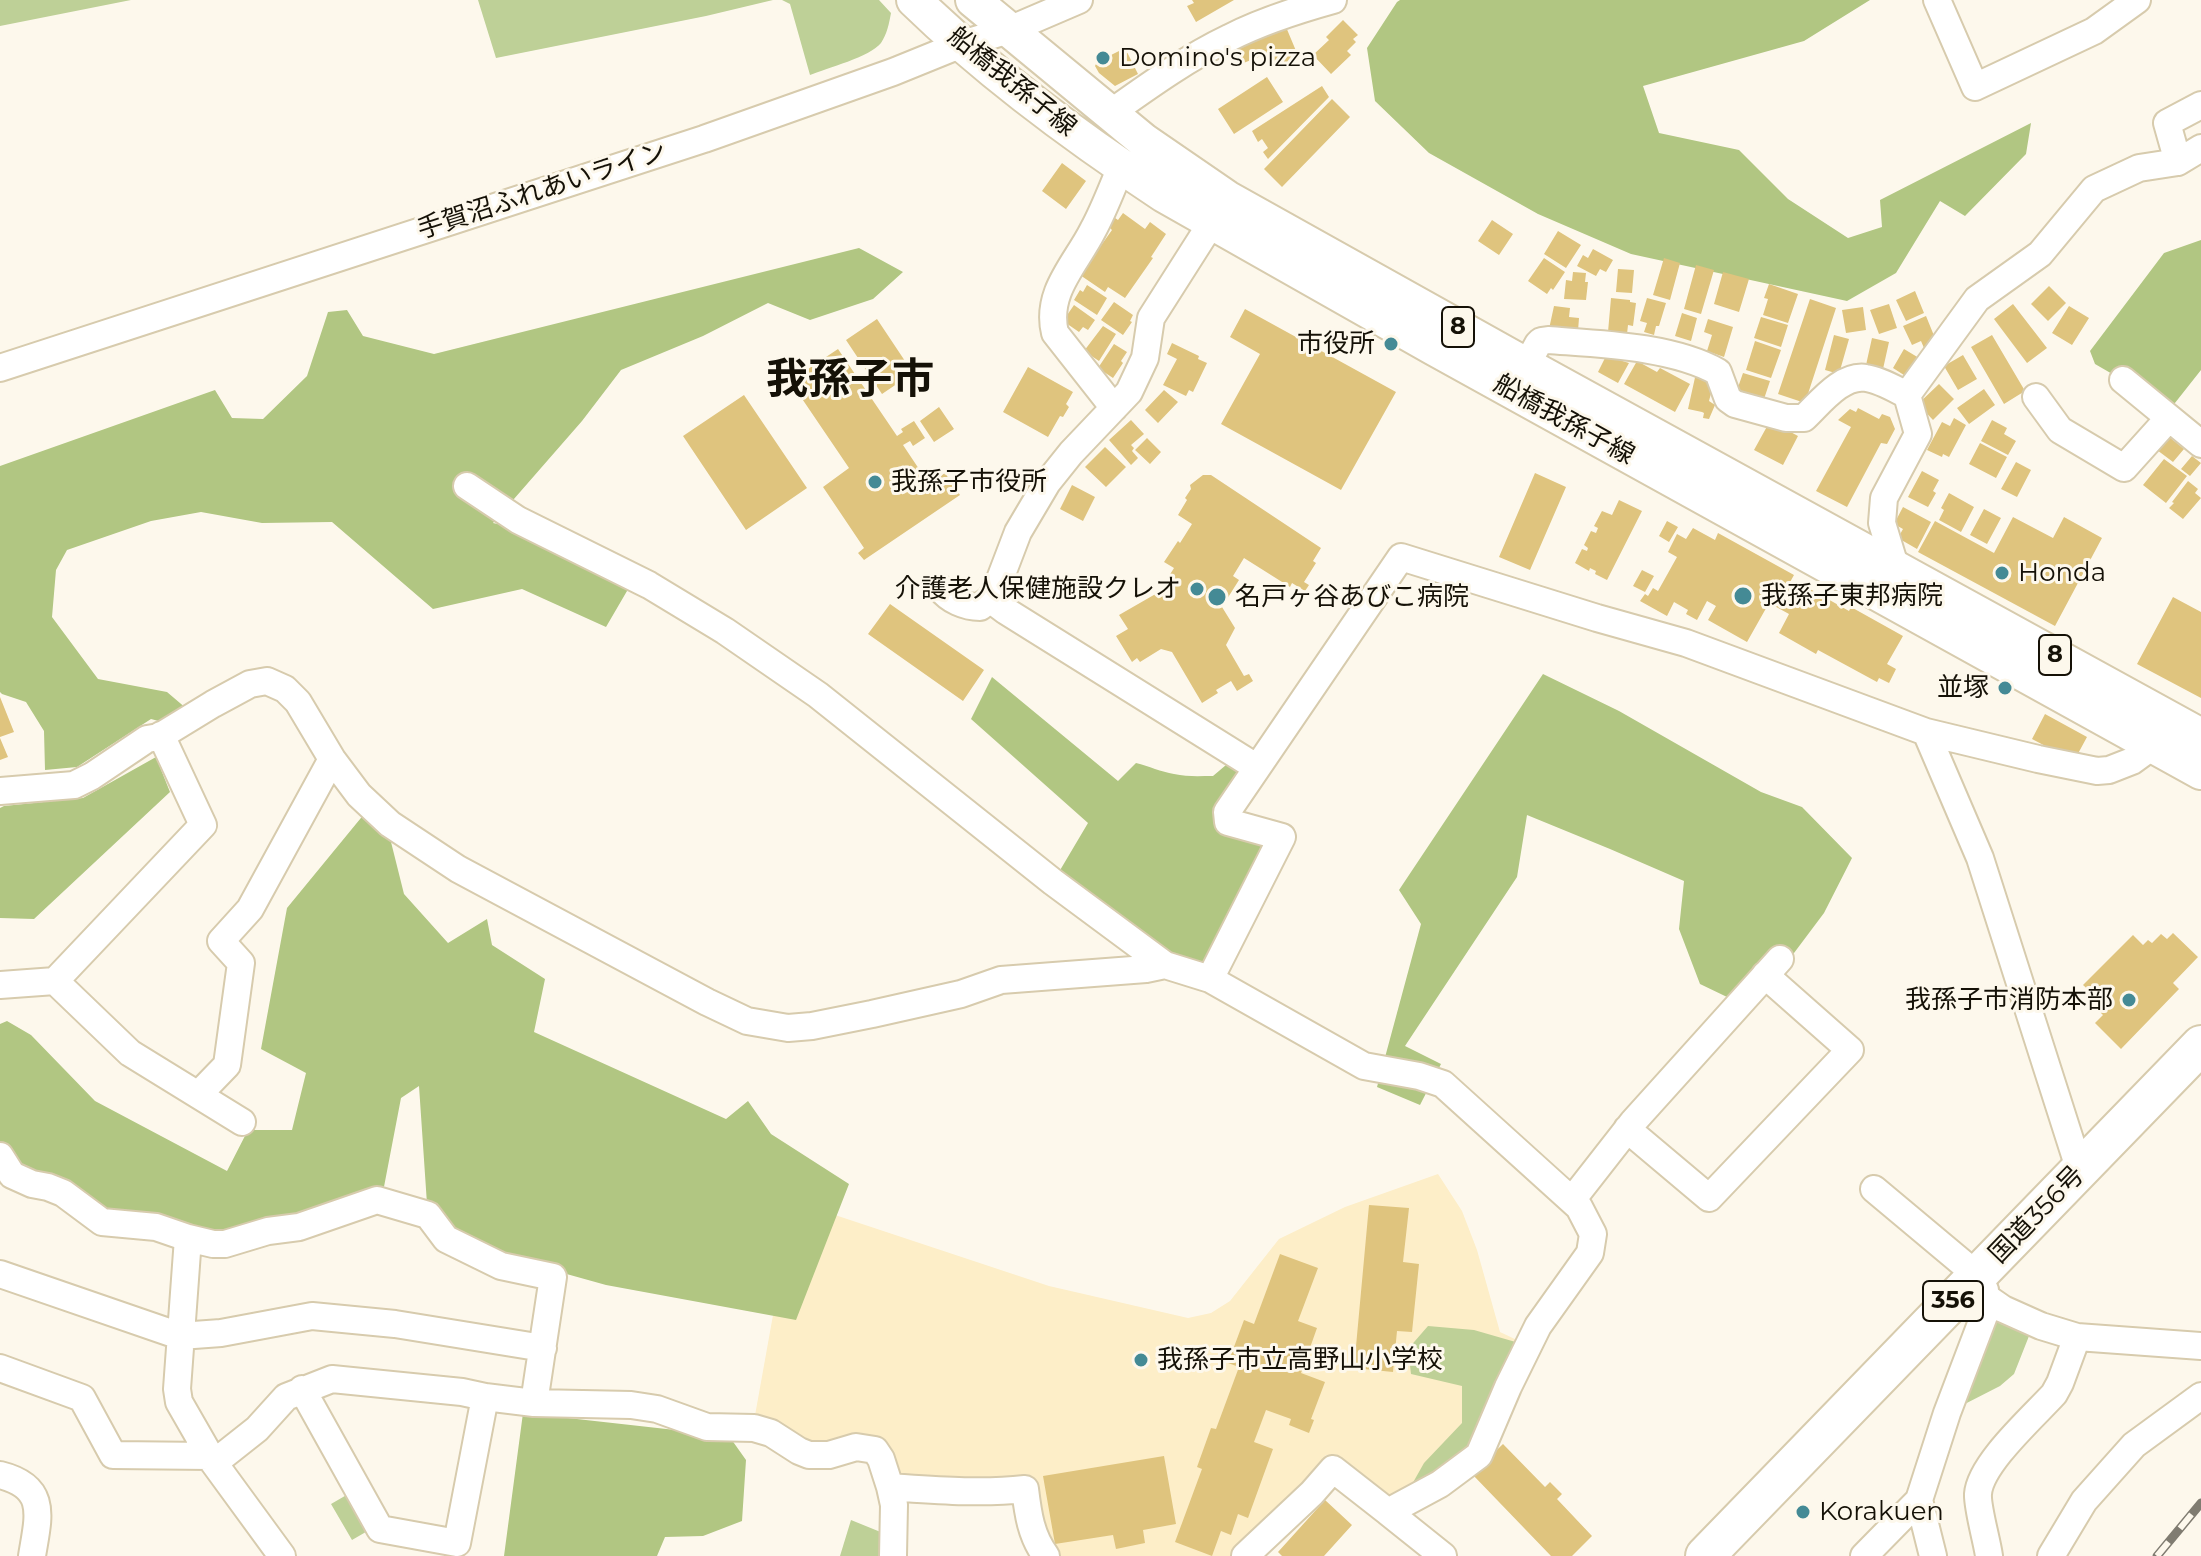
<!DOCTYPE html>
<html>
<head>
<meta charset="utf-8">
<style>
  body { margin:0 }
  canvas { display:block; background:#fdf8ec }
</style>
</head>
<body>
<canvas width="2201" height="1556"></canvas>
<script>
const g = document.querySelector('canvas').getContext('2d');
g.lineJoin = 'round';
function fill(path, color) { g.fillStyle = color; g.fill(path, 'evenodd'); }
function strokePath(path, color, width, dash) { g.strokeStyle = color; g.lineWidth = width; g.lineCap = dash ? 'butt' : 'round'; g.setLineDash(dash || []); g.stroke(path); }
function label(font, color, halo, rows, align = 'center') {
  g.font = font + ' Montserrat,"Noto Sans JP",sans-serif'; g.lineWidth = 6; g.setLineDash([]); g.textBaseline = 'middle'; g.strokeStyle = halo; g.fillStyle = color; for (const [text, x, y, turn = 0] of rows) {
    g.save(); g.translate(x, y); g.rotate((+turn || 0) * Math.PI / 180); g.textAlign = isNaN(turn) ? turn : align; if (halo) g.strokeText(text, 0, 0); g.fillText(text, 0, 0); g.restore();
  }
}
fill(new Path2D(`
  M1438,1174L1462,1211L1477,1250L1500,1332L1519,1341L1477,1450L1389,1503L1326,1455L1313,1475L1233,1556H1059L1050,1550L1031,1483L896,1480L882,1450L825,1448L754,1421L775,1304L829,1213L1049,1286L1188,1318L1211,1313L1230,1301L1279,1239L1345,1207Z`), '#fdeec8');
fill(new Path2D(`
  M0,0H131L0,26Z
  M478,0H773L706,16L496,58Z
  M782,0H879L891,13C889,24 887,34 881,43C870,57 827,68 810,75L790,4Z
  M1998,1317L2031,1331L2014,1374L2000,1386L1955,1409Z
  M1428,1326L1474,1330L1519,1343L1477,1448L1406,1495L1424,1463L1462,1423V1386L1411,1374L1408,1349Z
  M350,1493L371,1529L352,1540L331,1504Z
  M851,1520L883,1533L882,1556H840Z`), '#bed097');
fill(new Path2D(`
  M1400,0H1870L1804,41L1643,86L1659,133L1739,150L1788,199L1848,238L1882,227L1880,200L2031,123L2026,154L1965,216L1940,201L1896,273L1847,301L1631,254L1538,214L1429,153L1375,101L1367,48L1397,2Z
  M2201,240V370L2171,408L2095,364L2090,351L2164,253Z
  M859,248L903,272L873,299L810,320L768,303L703,336L621,370L582,421L493,523L571,540L641,567L606,627L522,589L433,609L332,522L262,523L201,512L151,521L67,550L56,570L52,617L98,679L167,692L187,709L166,723L151,719L77,767L45,770L44,731L26,702L2,694L0,692V466L215,390L232,418L263,419L307,376L328,312L347,310L363,336L434,354Z
  M1543,674L1619,711L1761,792L1802,807L1852,858L1824,913L1752,1009L1700,984L1679,929L1684,881L1610,849L1527,815L1517,877L1405,1046L1441,1064L1420,1105L1377,1087L1421,924L1399,890Z
  M992,677L1118,781L1136,763C1149,766 1161,772 1174,774C1187,777 1200,776 1213,776L1226,765H1238L1240,775L1217,813L1272,839L1209,967L1168,958L1056,877L1088,823L971,719Z
  M156,757L170,792L34,919L0,918V808L4,806L83,798Z
  M365,813L388,830L404,894L448,943L487,919L492,945L545,979L534,1032L726,1119L748,1101L771,1134L849,1184L796,1320L606,1285L520,1261L456,1234L427,1204L419,1086L401,1098L383,1192L216,1238L107,1216L35,1178L0,1146V1024L7,1021L31,1035L95,1101L227,1171L248,1130H292L306,1073L261,1049L287,908Z
  M523,1413L729,1436L746,1460L742,1521L703,1536L665,1537L657,1556H504Z`), '#b1c682');
fill(new Path2D(`
  M1192,0H1234L1196,22L1187,6L1194,3Z
  M1343,20L1358,35L1353,39L1356,42L1347,51L1351,55L1331,74L1313,55L1329,40L1326,37Z
  M1286,27L1299,58L1277,67L1271,52L1241,64L1235,49Z
  M1125,48L1138,74L1115,86L1099,73L1095,66L1097,62Z
  M1267,77L1283,102L1234,134L1218,109Z
  M1322,86L1329,97L1268,159L1263,152L1268,148L1262,139L1258,142L1252,131Z
  M1332,99L1350,117L1282,187L1264,169Z
  M1062,163L1086,181L1066,209L1042,191Z
  M1123,213L1145,229L1150,222L1166,234L1151,257L1153,258L1125,298L1108,287L1105,292L1080,275L1112,230L1109,227L1115,218L1118,220Z
  M1492,220L1513,234L1499,255L1478,241Z
  M1558,231L1581,245L1566,268L1544,254Z
  M1593,249L1613,260L1606,272L1600,269L1596,276L1577,266L1583,255L1588,258Z
  M1544,258L1565,272L1553,290L1551,288L1547,294L1528,281Z
  M1664,258L1680,263L1670,300L1653,295Z
  M1696,265L1714,270L1701,314L1684,309Z
  M1618,269L1634,270L1632,293L1616,292Z
  M1573,272L1586,273L1585,282H1588L1586,300L1564,299L1566,280L1572,281Z
  M1723,272L1749,279L1739,312L1714,304Z
  M1769,284L1798,294L1788,323L1763,315L1768,299L1764,298Z
  M1087,285L1107,298L1097,315L1074,300L1080,290L1083,292Z
  M2049,286L2066,303L2048,321L2031,304Z
  M1915,291L1924,313L1906,321L1896,300Z
  M1611,298L1630,300V302L1636,303L1633,326L1628,325L1627,334L1608,332Z
  M1647,298L1666,303L1659,326H1656L1654,335L1644,332L1647,323L1640,321Z
  M1810,299L1836,308L1805,403L1778,394Z
  M1114,302L1133,315L1130,321L1132,322L1123,335L1101,320Z
  M1889,304L1897,328L1879,334L1870,310Z
  M2013,304L2047,348L2027,363L1994,319Z
  M1074,305L1095,320L1088,330L1083,327L1079,332L1063,321Z
  M1554,306L1570,308L1569,317L1579,318L1578,331L1549,329Z
  M2069,306L2089,318L2072,345L2052,333Z
  M1863,307L1866,330L1846,333L1842,310Z
  M1245,309L1396,392L1341,490L1221,424L1260,354L1230,337Z
  M1682,313L1697,318L1691,341L1675,336Z
  M1926,316L1937,343L1924,348L1921,341L1912,345L1903,326Z
  M1761,317L1788,325L1781,347L1754,338Z
  M877,319L913,373L882,394L846,340Z
  M1708,319L1733,327L1724,357L1707,351L1712,335L1704,332Z
  M1103,326L1116,334L1099,361L1084,351Z
  M1834,335L1849,339L1839,374L1825,370Z
  M1992,335L2025,391L2004,404L1971,347Z
  M1872,338L1889,342L1883,369L1866,365Z
  M1755,341L1781,350L1771,378L1746,370Z
  M1172,343L1199,356L1198,359L1207,363L1193,392L1189,390L1186,396L1163,385L1177,359L1167,354Z
  M1114,344L1127,352L1121,361L1123,363L1113,378L1098,368Z
  M838,349L897,436L903,432L901,429L914,421L925,438L913,446L910,441L903,445L929,484L945,473L960,495L864,560L858,553L864,548L823,487L849,468L790,381Z
  M1904,349L1919,358L1907,377L1893,368Z
  M1963,355L1977,379L1958,390L1944,366Z
  M1606,356L1629,363L1618,383L1598,372Z
  M1637,361L1657,372L1660,368L1690,384L1675,412L1624,384Z
  M1028,367L1073,392L1066,404L1069,407L1063,417L1060,416L1048,437L1003,412Z
  M1696,373L1714,382L1709,401L1715,405L1709,419L1703,418L1704,413L1702,412L1688,409Z
  M1743,373L1770,381L1763,402L1736,393Z
  M1939,384L1954,399L1933,420L1918,404Z
  M1984,389L1995,405L1969,424L1957,408Z
  M1164,390L1178,402L1158,423L1145,410Z
  M744,395L807,488L746,530L683,436Z
  M939,407L954,429L934,442L920,421Z
  M1858,408L1879,419L1882,414L1890,417L1895,429L1887,444L1881,443L1847,507L1816,491L1851,427L1838,420L1850,409L1856,412Z
  M1954,418L1966,425L1949,457L1943,454L1942,457L1927,450L1942,422L1950,426Z
  M1131,420L1144,434L1131,445L1134,448L1132,451L1138,458L1131,465L1109,440Z
  M1992,420L2007,428L2004,434L2016,441L2008,455L1981,441Z
  M1770,421L1798,436L1783,465L1754,450Z
  M2168,436L2184,449L2173,462L2157,450Z
  M1147,438L1161,452L1150,464L1135,450Z
  M1980,443L2007,457L1996,478L1969,464Z
  M1105,447L1126,467L1106,487L1085,467Z
  M2192,456L2201,463L2190,476L2181,469Z
  M2164,459L2187,476L2166,503L2143,485Z
  M2016,462L2031,470L2017,497L2001,489Z
  M1922,471L1939,480L1933,491L1936,493L1928,507L1908,497Z
  M1535,473L1566,487L1530,570L1499,557Z
  M1203,475H1211L1321,548L1313,561L1316,563L1304,582L1309,585L1305,591L1292,583L1290,587L1244,558L1233,576L1239,580L1222,607L1235,628L1226,645L1244,676L1249,674L1253,681L1237,691L1231,681L1216,690L1218,693L1202,703L1172,652L1161,649L1140,662L1137,658L1132,662L1116,636L1128,629L1119,615L1159,592L1174,568L1164,562L1178,541L1180,543L1192,524L1178,515L1187,500L1185,498L1191,489L1190,485Z
  M2188,481L2198,489L2195,493L2201,498L2183,519L2169,508L2174,503L2172,502Z
  M1072,485L1095,497L1083,521L1060,509Z
  M1949,493L1974,507L1961,532L1939,520L1944,510L1941,508Z
  M1619,500L1642,511L1607,580L1595,574L1596,571L1590,568L1589,571L1575,563L1582,549L1587,551L1588,548L1584,545L1591,531L1596,533L1598,528L1594,526L1602,511L1612,515Z
  M1903,507L1931,522L1917,549L1898,538L1903,529L1894,524Z
  M1984,509L2001,518L1987,544L1970,535Z
  M2013,517L2053,538L2064,517L2102,538L2055,626L1918,552L1935,521L1994,553Z
  M1667,521L1678,527L1669,542L1659,536Z
  M1693,528L1715,540L1718,533L1794,575L1789,584L1800,590L1803,585L1849,611L1851,607L1903,636L1887,664L1896,669L1889,683L1879,678L1877,682L1818,650L1816,654L1779,633L1789,614L1769,603L1747,642L1708,620L1716,606L1707,601L1697,620L1686,614L1688,610L1674,602L1667,616L1640,601L1645,594L1648,596L1653,588L1658,591L1677,557L1668,552L1677,534L1686,539Z
  M1642,570L1654,576L1645,592L1633,586Z
  M2173,597L2201,612V698L2137,664Z
  M890,604L984,670L963,701L868,634Z
  M0,697L14,732L0,737Z
  M2045,714L2087,737L2074,761L2032,739Z
  M0,738L8,757L0,760Z
  M2173,933L2198,957L2173,983L2179,989L2121,1049L2095,1023L2103,1015L2089,1001L2094,995L2083,985L2133,935L2143,945L2148,940L2152,943L2161,934L2167,939Z
  M1369,1205L1409,1208L1403,1262L1419,1264L1412,1332L1397,1331L1393,1372L1354,1368Z
  M1280,1254L1318,1268L1298,1321L1317,1328L1301,1373L1325,1382L1311,1419L1314,1420L1309,1433L1289,1425L1291,1419L1266,1410L1254,1442L1273,1449L1248,1518L1238,1514L1231,1535L1221,1531L1212,1556L1175,1542L1202,1469L1197,1467L1211,1428L1216,1429L1239,1367L1228,1363L1244,1320L1254,1324Z
  M1503,1444L1545,1487L1550,1482L1562,1494L1557,1499L1592,1536L1572,1556H1551L1472,1474Z
  M1164,1456L1176,1524L1143,1530L1145,1543L1116,1549L1113,1535L1055,1544L1043,1476Z
  M1325,1500L1352,1525L1324,1556H1282L1278,1552Z`), '#dfc47e');
const minor = new Path2D(`
  M1937,0L1975,87L2094,31L2137,0
  M1109,114C1147,87 1187,58 1229,38C1262,21 1297,10 1333,0
  M2178,162L2167,123L2201,105
  M0,368L704,139L893,72L962,44L1009,30L1079,0
  M2123,380L2201,444
  M1517,382L1538,344L1541,341L1548,340C1600,344 1672,346 1718,372L1728,399L1735,404L1786,418H1804C1820,403 1842,374 1866,378C1880,380 1895,389 1907,395L1977,299L2040,254L2094,189L2139,168L2178,162L2201,148
  M2036,397L2060,430L2124,468L2169,418
  M1114,408L1055,333C1045,292 1076,264 1093,230C1104,210 1112,188 1121,167
  M467,486L518,520L649,585L725,631L818,695L1053,882L1165,965
  M1899,579L1882,523L1884,498L1918,434L1907,395
  M940,588C949,600 965,607 980,607L990,599L997,587L1018,532L1047,483L1071,453L1129,392L1145,358L1151,318L1221,208
  M990,599L1006,611L1256,767
  M1926,732L1980,858L2080,1171
  M161,735L203,825L55,981L130,1053L242,1122
  M0,791L74,785L92,776L147,739L159,737L213,704L250,684L267,681L285,689L298,702L332,759L359,795L390,824L458,869L707,1002L747,1021L788,1028L812,1026L872,1014L961,994L1001,980L1146,969L1165,965L1210,979L1282,837L1228,822L1227,812L1401,557L1597,618L1686,643L1926,732L2038,759L2097,771L2109,770L2132,761L2154,745
  M1210,979L1364,1066L1419,1076L1443,1084L1579,1207L1593,1234L1590,1253L1538,1326L1508,1387L1479,1455L1440,1484L1388,1512L1333,1469L1312,1493L1245,1556
  M0,985L55,981
  M198,1095L227,1065L241,963L221,941L250,909L332,759
  M1627,1129L1709,1198L1850,1050L1765,975
  M0,1156L12,1175L32,1184L48,1187L63,1193L102,1222L156,1227L188,1238L177,1389L179,1402L214,1463L282,1556
  M1874,1189L1978,1276L1985,1290
  M1572,1200L1633,1122L1780,959
  M188,1238L213,1244H225L268,1231L299,1227L377,1200L428,1215L446,1239L501,1266L553,1277L534,1403
  M0,1274L180,1336L221,1333L312,1316L395,1324L543,1348
  M0,1368L82,1398L113,1455L210,1456
  M302,1389L380,1529L457,1543L485,1397
  M214,1463L257,1429L286,1397L332,1379L462,1392L485,1397L534,1403L631,1405L657,1409L707,1427L754,1428L771,1433L799,1451L809,1455H829L856,1447L875,1450L881,1459L890,1487C935,1490 980,1494 1025,1489C1028,1514 1031,1536 1046,1556
  M0,1475C49,1487 38,1518 32,1556
  M890,1487L894,1505L893,1556
  M1388,1512L1443,1556
  M1864,1556L1919,1500
  M1933,1556L1919,1500L1947,1413L1990,1300L2003,1309L2041,1326L2077,1337L2201,1346
  M1989,1556C1987,1541 1977,1507 1978,1494C1980,1464 2033,1417 2054,1394L2060,1383L2077,1337
  M2051,1556L2084,1501L2134,1445L2201,1396`);
const major = new Path2D(`
  M914,0C990,74 1076,137 1164,195L1434,348L2201,772
  M973,0L1144,141L1227,198L1526,365L2201,736`);
const highway = new Path2D(`
  M1705,1556L2201,1045`);
strokePath(minor, '#d7cbad', 30);
strokePath(major, '#d7cbad', 38);
strokePath(highway, '#d7cbad', 42);
strokePath(minor, '#fff', 26);
strokePath(major, '#fff', 34);
strokePath(highway, '#fff', 38);
const rail = new Path2D(`
  M2157,1556L2201,1503`);
strokePath(rail, '#807c71', 9);
strokePath(rail, '#fdf8ec', 6, [18]);
for (const [x, y, r, color] of [
  [1103,58,8,"#448a95"],
  [1391,344,8,"#448a95"],
  [875,482,8,"#448a95"],
  [2002,573,8,"#448a95"],
  [1197,589,8,"#448a95"],
  [1743,596,10,"#448a95"],
  [1217,597,10,"#448a95"],
  [2005,688,8,"#448a95"],
  [2129,1000,8,"#448a95"],
  [1141,1360,8,"#448a95"],
  [1803,1512,8,"#448a95"]
]) { const dot = new Path2D(); dot.arc(x, y, r, 0, 2 * Math.PI); g.fillStyle = color; g.fill(dot); strokePath(dot, '#fdf8ec', 3); }
for (const [x, y, w] of [
  [1458,327,32],
  [2055,655,32],
  [1953,1301,60]
]) { const box = new Path2D(); box.roundRect(x - w / 2, y - 20, w, 40, 6); g.fillStyle = '#fdf8ec'; g.fill(box); strokePath(box, '#151107', 2); }
label('bold 24px', '#151107', null, [
  ["8",1458,327],
  ["8",2055,655],
  ["356",1953,1301]
]);
label('26px', '#151107', '#fdf8ec', [
  ["Domino's pizza",1119,58],
  ["市役所",1375,344,"right"],
  ["我孫子市役所",891,482],
  ["Honda",2018,573],
  ["介護老人保健施設クレオ",1181,589,"right"],
  ["我孫子東邦病院",1761,596],
  ["名戸ヶ谷あびこ病院",1235,597],
  ["並塚",1989,688,"right"],
  ["我孫子市消防本部",2113,1000,"right"],
  ["我孫子市立高野山小学校",1157,1360],
  ["Korakuen",1819,1512]
], 'left');
label('26px', '#151107', '#fdf8ec', [
  ["船橋我孫子線",1012,82,39],
  ["手賀沼ふれあいライン",542,191,-18],
  ["船橋我孫子線",1564,420,29],
  ["国道356号",2037,1215,-46]
]);
label('bold 42px', '#151107', '#fdf8ec', [
  ["我孫子市",850,381]
]);
</script>
</body>
</html>
